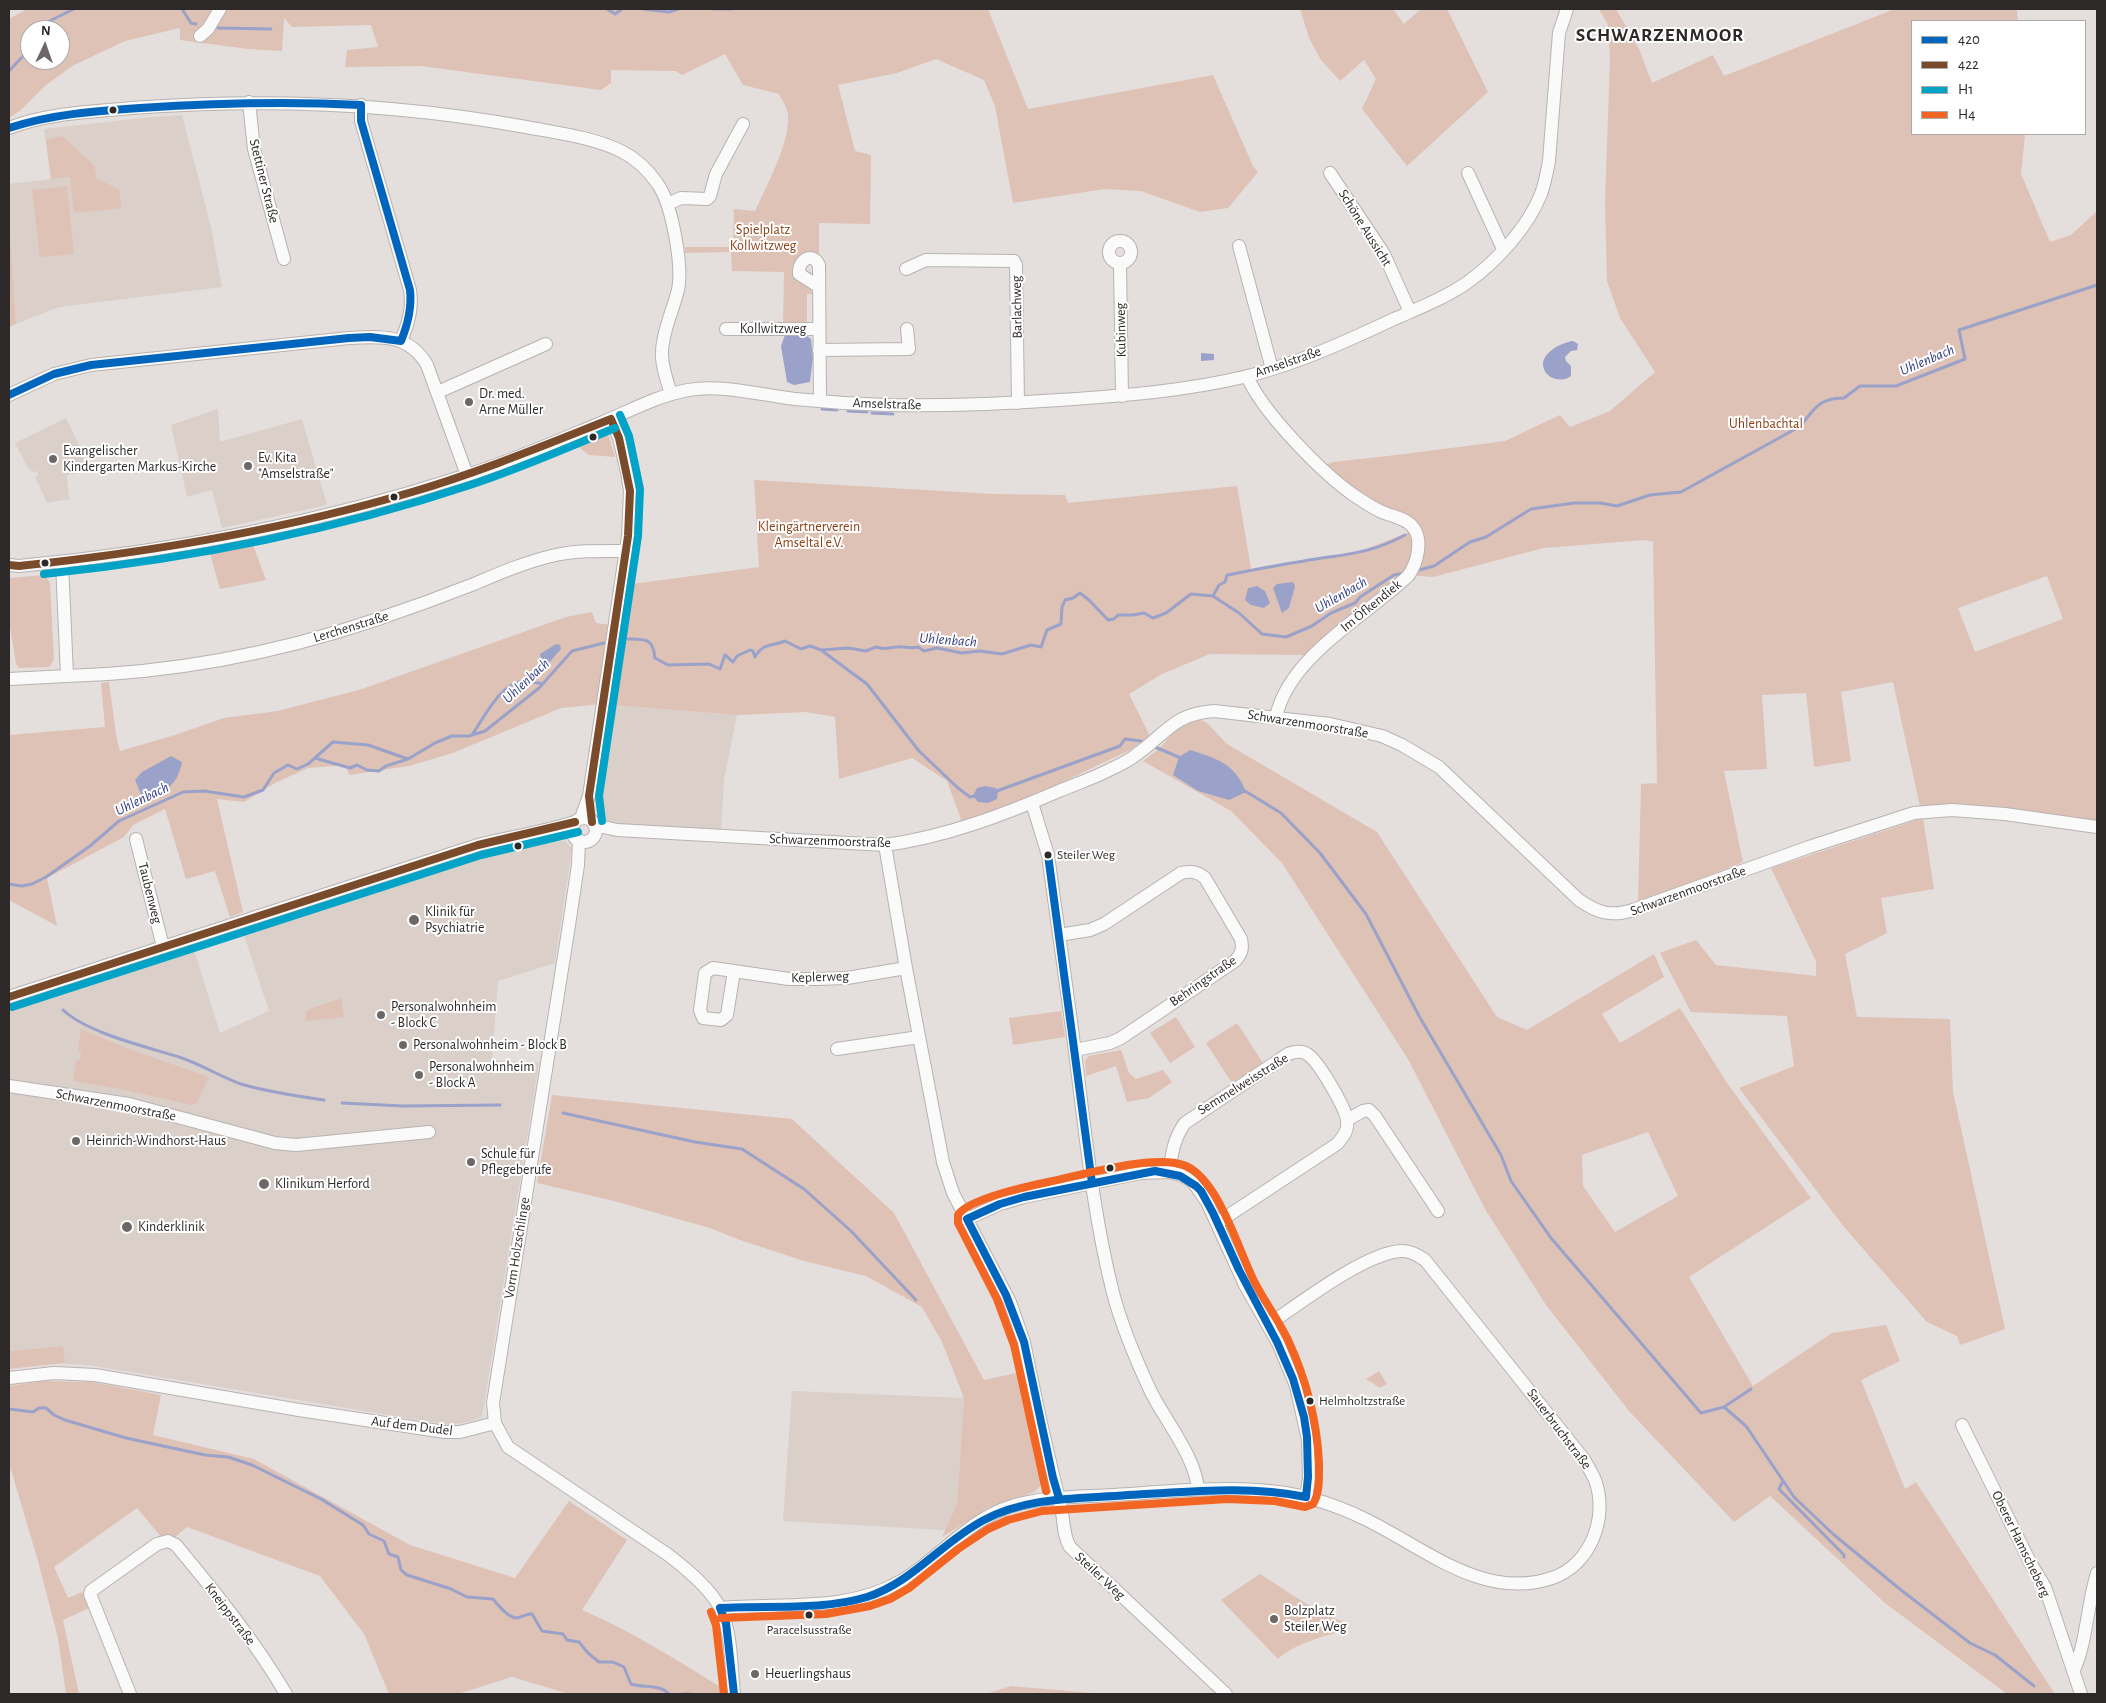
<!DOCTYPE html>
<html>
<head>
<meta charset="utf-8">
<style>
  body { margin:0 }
  #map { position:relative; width:2106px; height:1703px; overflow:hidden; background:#e4dedc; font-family:"Alegreya Sans",sans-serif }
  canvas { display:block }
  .frame { position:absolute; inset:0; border:10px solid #2d2928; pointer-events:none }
  .legend { position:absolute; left:1911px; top:20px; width:175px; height:115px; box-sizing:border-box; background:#fff; border:1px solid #aba9a9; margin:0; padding:6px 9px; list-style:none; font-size:15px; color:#2d2928 }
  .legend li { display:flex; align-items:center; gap:10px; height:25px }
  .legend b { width:25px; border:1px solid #aba9a9 }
  .north { position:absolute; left:20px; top:20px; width:50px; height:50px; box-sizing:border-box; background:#fff; border:1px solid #aba9a9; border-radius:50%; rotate:3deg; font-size:14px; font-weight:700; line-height:20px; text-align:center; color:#2d2928 }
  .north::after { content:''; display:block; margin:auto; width:18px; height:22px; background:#6d6867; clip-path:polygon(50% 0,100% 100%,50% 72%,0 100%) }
</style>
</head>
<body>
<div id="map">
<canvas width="2106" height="1703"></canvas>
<div class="frame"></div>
<ul class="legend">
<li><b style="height:6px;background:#0065bd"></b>420</li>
<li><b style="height:6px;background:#7a4b2a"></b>422</li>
<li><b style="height:6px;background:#02a3c6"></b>H1</li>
<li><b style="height:6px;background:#f26522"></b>H4</li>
</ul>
<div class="north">N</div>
</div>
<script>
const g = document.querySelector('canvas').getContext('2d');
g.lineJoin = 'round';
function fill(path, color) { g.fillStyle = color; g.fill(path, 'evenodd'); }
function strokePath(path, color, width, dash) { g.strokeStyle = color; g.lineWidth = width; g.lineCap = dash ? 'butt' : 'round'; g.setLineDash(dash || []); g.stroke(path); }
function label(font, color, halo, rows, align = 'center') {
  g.font = font + ' "Alegreya Sans",sans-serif'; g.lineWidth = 4; g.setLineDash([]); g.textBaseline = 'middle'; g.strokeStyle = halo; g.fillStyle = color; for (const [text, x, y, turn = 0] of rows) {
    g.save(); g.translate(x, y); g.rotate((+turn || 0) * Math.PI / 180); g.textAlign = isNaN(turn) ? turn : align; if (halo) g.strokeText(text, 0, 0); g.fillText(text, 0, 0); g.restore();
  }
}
fill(new Path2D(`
  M182,115L211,227L222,287L59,307L16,324L9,227V184L51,179L44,129L141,118Z
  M218,409L220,442L302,419L327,505L222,528L212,490L187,497L171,425Z
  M66,418L82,451L84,472L67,475L69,499L47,503L35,477L38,475L37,471L33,472L28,468L15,443Z
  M612,705L737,715L724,780L721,831L606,824L600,811H597L599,785Z
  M565,841L572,848L555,963L498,981L492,1060L539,1063L482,1417L468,1422L449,1425L88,1365L65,1364L62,1346L9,1351V1011L176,958L194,950L220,1033L269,1011L243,932L506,846Z
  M792,1391L964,1398L957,1505L945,1530L783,1521Z`), '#dbcfc9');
fill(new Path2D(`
  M27,9H988L1028,109L1213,75L1253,166L1258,172L1228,208L1200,212L1141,191L1105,189L1013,203L995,106L984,80L936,59L897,73L838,85L855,151L871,155L870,224L819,223V254C806,252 799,254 793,266L795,279L808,287L815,294H807V325L783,324L784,272L732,271L731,252L685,253V247H733L734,209L755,211C766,187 790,143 788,116C788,109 782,100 779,94L743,85L725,54L682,75L676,71L611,70V83L601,90L421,66L345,67L347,50L378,47L371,25L292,27L284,18L282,51L248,49L180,40V28L125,41L72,66L45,86L21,110L9,118V19ZM30,30H60V60H30Z
  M1300,9H1393L1404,24L1421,9H1447L1488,92L1407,166L1362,109L1376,79L1364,60L1340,81L1321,60L1309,38Z
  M1599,9H1616L1639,49L1652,83L1713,55L1724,76L1895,9H2017L2018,21H1912V134H2025L2021,174L2050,242L2071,235L2097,211V822L1920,807L1893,682L1841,692L1851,761L1814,767L1806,693L1762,695L1767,769L1724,771L1743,862L1638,905L1641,784L1657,783L1653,542L1644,540L1544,548L1433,577L1407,575L1308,655L1210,654L1162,674L1129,694L1150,736L1130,750L1012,806L962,822L947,781L912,758L839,779L835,717L806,712L737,715L612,705L611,703L561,708L453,753L409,766L349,775L346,765L308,768L275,783L244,802L217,799L243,912L230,917L215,871L186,879L165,809L133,825L124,837L47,878L57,926L9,900V735L105,727L101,683L109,682L116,735L120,751L175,735L224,718L278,711L362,689L566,617L592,612L596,623L625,627L632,584L759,567L754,480L993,494L1065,495L1068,503L1237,486L1251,569L1350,555L1412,531L1418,523L1380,508L1323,466L1333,462L1405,454L1505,441L1560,415L1570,427L1610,411L1655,372L1620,318L1607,281L1605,202L1610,58L1608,25ZM2047,576L2063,619L1975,652L1958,608Z
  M62,136L94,165L97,179L119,189L121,208L74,213L70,177L51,179L46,140Z
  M67,186L74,254L40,257L32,190Z
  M10,235L16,324L9,327V236Z
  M598,434H604L609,437L615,457L589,455L575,444Z
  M252,542L266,580L220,589L209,550Z
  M45,575L50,583L54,660L49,667L19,668L16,664L9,620V578Z
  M1197,719L1206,722L1227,744L1377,832L1497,1017L1527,1030L1654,954L1664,977L1602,1014L1620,1043L1680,1008L1727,1083L1811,1198L1689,1277L1753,1386L1832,1333L1886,1325L1900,1361L1861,1380L1905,1489L1916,1482L2055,1694H2007L1885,1603L1770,1496L1734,1522L1629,1411L1546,1305L1485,1209L1408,1059L1282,863L1231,811L1143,761L1160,748L1175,730ZM1648,1132L1678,1196L1615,1232L1583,1186L1582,1155Z
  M1923,818L1934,889L1881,898L1887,933L1845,954L1857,1017L1950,1019L1953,1092L2005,1329L1960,1345L1957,1336L1927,1322L1844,1227L1739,1088L1794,1066L1787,1016L1691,1012L1660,953L1696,940L1716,965L1816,976V961L1771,868Z
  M341,998L344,1017L306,1021V1013L310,1009Z
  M1061,1011L1065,1037L1013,1045L1009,1018Z
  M1176,1017L1195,1047L1170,1063L1150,1033Z
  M1237,1023L1263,1063L1232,1083L1206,1043Z
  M81,1029L126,1048L209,1077L197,1102L192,1105L125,1090L73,1081L76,1061L80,1060L81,1051L78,1050Z
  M1121,1050L1129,1073L1136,1079L1163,1070L1172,1082L1149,1098L1127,1102L1116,1066L1086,1076L1085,1061L1089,1056Z
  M552,1095L792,1119L894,1213L984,1380L1021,1372L1044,1474L1041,1485L1034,1492L988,1508L942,1537L957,1504L964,1398L942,1342L922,1307L866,1276L804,1261L740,1240L710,1228L610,1200L537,1183Z
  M63,1346L65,1363L9,1369V1351Z
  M1379,1371L1387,1384L1380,1388L1366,1379Z
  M43,1381L92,1382L161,1395L153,1435L254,1459L410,1545L515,1578L569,1501L627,1540L582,1610C632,1631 678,1661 724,1689V1694H569L512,1677L458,1694H389L364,1634L320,1576L187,1527L174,1538L169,1535L162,1538L137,1508L54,1567L68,1598L82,1592L89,1608L63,1620L79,1694H66L58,1638L38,1561L9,1463V1386Z
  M1260,1574L1319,1612L1343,1622L1345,1630C1323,1637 1295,1643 1278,1659L1221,1600Z
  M1011,1686L1103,1694H985Z`), '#dfc2b6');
fill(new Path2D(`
  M785,335H806L811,339L813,358L810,382L794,385L787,382L781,346Z
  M1573,341L1578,344L1577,350L1571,351L1565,357L1566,361L1571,366V376C1563,383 1547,379 1544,369C1538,354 1562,342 1573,341Z
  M1201,353L1214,354V360L1201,361Z
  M1293,582L1295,586L1289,608L1282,613L1273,588L1277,584Z
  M1257,586L1265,591L1270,603L1264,608L1251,605L1245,600L1248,588Z
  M556,644L560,645L561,649L548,664L541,663L540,654Z
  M1190,750C1216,758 1236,764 1246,792L1229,800L1198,791L1173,775L1179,757Z
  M171,756L182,762C177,787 166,791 143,799L135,780L142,772Z
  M985,786L996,788L998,791L997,799L988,803L978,802L973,796L977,788Z`), '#9aa2c9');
strokePath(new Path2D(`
  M182,9L191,23L196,24
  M607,9L615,14L622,9
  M643,9L669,12L678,9
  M712,9H732
  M218,28L271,29
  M31,30L74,9
  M9,71L26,53L30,31
  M822,409L837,410
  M848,411L867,412
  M872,413L893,414
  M1419,570L1434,566L1470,542L1486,537L1531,509L1574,503H1600L1617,506L1650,495L1681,492L1799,427C1815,410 1817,398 1844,398L1860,386H1896L1965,359L1959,330L2097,285
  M1213,596L1219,585L1225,582L1227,575C1253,570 1278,565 1304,561C1344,554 1368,555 1405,535
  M628,639C645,639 653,638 655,658L668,665L709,664L720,669L725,655L733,662L737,656L750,650L753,651L755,657C763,643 770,647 785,641L801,649L810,646L821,650L848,648L866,651L876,647C885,650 887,648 897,647C904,646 909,649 918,647L924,651L937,648L962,653L980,651L1002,654L1031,645L1041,647L1047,630L1061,624L1062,607L1065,600L1073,598L1080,593L1090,601L1108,620L1114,619L1118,615H1133L1144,613L1153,618L1166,613L1191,594L1213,596L1239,613L1262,634L1286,637L1312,626L1331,613L1355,603L1360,597L1394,575L1405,573
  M821,650L867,684L919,751L958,788L970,797L975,796
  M472,735C485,716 499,685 523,681C529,681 537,683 543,684
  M1155,747L1181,758
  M315,758L350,768L357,765L367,770L379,771L386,766L408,759
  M1245,791L1281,813L1320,853L1366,914L1419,1016L1501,1155L1511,1181L1551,1238L1701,1413L1724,1407L1746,1426L1794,1497L1833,1534L1901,1590L1970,1643L1995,1655L2034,1686
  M994,792L1120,746L1125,739L1141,741
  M9,884L22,886L32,884L46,877L90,846L119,821L183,792L204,791L244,797L263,790L274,773L288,765L297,769L308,764L333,742L368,745L408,759L435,743L452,736H469L485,731L539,688L572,651L604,643
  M63,1010C89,1034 148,1047 182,1058C202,1065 221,1077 241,1084C268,1092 296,1096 324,1100
  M342,1103L403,1106L500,1105
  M563,1113L695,1142L742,1149L804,1189L851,1231L916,1300
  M1724,1407L1751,1389
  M9,1409L33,1412L39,1408H46L54,1415L65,1420L126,1438L205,1455L228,1457L252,1465L321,1499L363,1525L369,1534L384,1541L389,1554L398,1557L401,1570L407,1575L451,1589L467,1597L493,1599C498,1605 507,1617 516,1618C522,1618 526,1613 532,1614L542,1631L563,1634L567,1640L579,1642L588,1653L599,1662H613L624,1667L631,1684C643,1688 660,1684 669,1694
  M1783,1481L1779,1489L1844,1555V1557
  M683,1694H690`), '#9aa2c9', 3);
const street = new Path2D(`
  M200,36L208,29L220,9
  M249,102L254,149L284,259
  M361,105V121L410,290C413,309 408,324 401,341
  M9,128C47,113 91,112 131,108C264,98 395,103 526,127C557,133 592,137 621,151C635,158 648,170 657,183C672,203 683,266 678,290C673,310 663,330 662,351C661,365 667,380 671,394
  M1330,173L1384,254L1410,312
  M1468,173L1503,249
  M668,204L681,198L707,199L710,196L716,174L743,124
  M1109 252a11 11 0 1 1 22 0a11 11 0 1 1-22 0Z
  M1239,246L1272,369
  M1120,263L1122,396
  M906,269L926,260L1014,261L1016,265L1018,403
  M818,286L799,274C798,260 812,251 819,265L820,401
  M726,329H819
  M819,350L909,349L907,329
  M1247,376C1262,412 1323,474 1355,496C1364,502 1373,508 1382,512C1391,516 1405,518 1412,526C1424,539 1417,564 1408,576C1366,616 1289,656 1276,717
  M438,392L546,344
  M9,395L54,374L91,365L349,338C381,336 409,334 427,365L467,475
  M9,565L19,566C171,552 320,523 464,476C512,461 557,441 603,422C632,410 657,396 688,390C723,384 760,395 795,399C825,402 855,404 886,405C944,406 1001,404 1059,400C1123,396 1185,391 1248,376C1299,363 1347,341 1394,319C1419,308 1445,298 1468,282C1497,261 1528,227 1541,194C1545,183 1547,172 1549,161L1559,33L1567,9
  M67,676C171,673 277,653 375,620C408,609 441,597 474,584C500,573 528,561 556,555C580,550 603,551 627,551
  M9,679L67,676L62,562
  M1032,803L1048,855C1058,929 1069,1002 1078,1076C1087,1149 1095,1222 1113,1293C1122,1327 1136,1360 1151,1392C1166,1422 1195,1456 1198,1489
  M581,818L589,796L628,536L630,491L627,472L619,438L611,419
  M572 830a12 12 0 1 1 24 0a12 12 0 1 1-24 0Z
  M594,825L617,830L885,845C945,837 1003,815 1059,791C1076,784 1094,778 1111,769C1120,765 1130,760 1137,754C1167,733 1173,714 1214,711L1330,724L1382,736L1402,745L1439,767L1579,900C1598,913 1611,917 1633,910L1809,847L1914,813L1952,810L2005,814L2097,827
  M136,839L163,947
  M579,840L578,865L569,925L493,1403L495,1423L508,1447L667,1554C684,1567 712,1589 721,1610C732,1635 731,1667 734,1694
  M885,845L906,968L943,1162L953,1193L1010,1302L1024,1342C1035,1397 1047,1452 1061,1507C1064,1520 1063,1536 1070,1547L1226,1694
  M1059,935L1090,930L1104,924L1181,873C1191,871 1197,871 1205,878L1241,939C1243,949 1242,953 1235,961L1121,1038L1110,1043L1075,1050
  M734,971L727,1015L721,1020L703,1018L700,1010L705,973L713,968L789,979H816L847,978L906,968
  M9,997L478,845C511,837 543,832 575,822
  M837,1049L919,1037
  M9,1086L129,1104L275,1143L296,1145L429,1132
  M1347,1120L1363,1111L1369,1110L1375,1116L1438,1211
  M1169,1172C1172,1153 1174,1138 1185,1123L1288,1054C1294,1052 1301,1050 1307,1054C1318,1060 1345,1107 1347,1120C1349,1130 1343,1137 1337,1144L1217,1223
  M967,1219L1000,1204L1024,1197L1141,1173L1169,1172L1181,1175L1193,1182L1207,1202L1245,1285L1278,1343L1296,1386L1308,1440L1309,1478L1306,1497
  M9,1378L54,1373L95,1375L299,1410L445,1432H460L495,1423
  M1962,1425L2031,1564L2045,1587L2081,1694
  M720,1608C780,1602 847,1613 901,1581C940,1558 967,1520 1012,1506C1044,1496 1080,1497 1114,1495C1162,1492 1210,1487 1258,1490C1295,1492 1333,1503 1367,1520C1424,1548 1484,1601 1552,1578C1590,1566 1609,1517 1595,1480C1592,1473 1587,1465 1583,1458L1425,1260C1418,1255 1410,1250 1401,1251C1365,1253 1299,1304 1268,1325
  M2074,1670C2087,1641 2087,1605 2097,1573
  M130,1694L90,1594L91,1591L157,1544L168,1541L176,1545C215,1592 255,1641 286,1694`);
strokePath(street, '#b7b3b1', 14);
strokePath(street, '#fbfafa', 12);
strokePath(new Path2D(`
  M9,128C52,114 96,111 140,108C214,103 287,101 361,105V121L410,290C412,308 408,324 401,341L370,337L349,338L91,365L54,374L9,395
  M1048,855L1092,1183
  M1059,1498L1053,1478L1024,1342L1006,1295L967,1219L1000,1204L1024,1197L1155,1171L1180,1176L1196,1186L1201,1191L1213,1213L1239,1270L1277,1342L1293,1379L1304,1417L1307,1437L1308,1477L1306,1497
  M720,1608C768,1605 821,1611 867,1597C913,1582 942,1542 984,1520C1028,1496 1080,1499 1128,1495C1188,1492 1247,1485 1306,1497
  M720,1608L726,1623L734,1694`), '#0065bd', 8);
strokePath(new Path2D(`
  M9,565L19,566C152,552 284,530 412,492C480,472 545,445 611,419
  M592,822L589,796L628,536L630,491L619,438L611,419
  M9,997L478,845L575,822`), '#7a4b2a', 8);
strokePath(new Path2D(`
  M44,574C189,559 332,531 470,485C519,469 567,448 615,428
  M602,821L599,796L638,536L640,489L629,436L620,415
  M12,1007L481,855L578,832`), '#02a3c6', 8);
strokePath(new Path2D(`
  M711,1612L716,1625L724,1694
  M721,1618L826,1614L870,1606L890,1599L909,1588L958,1549L988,1529L1008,1520L1042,1511L1227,1499L1275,1501L1305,1507L1313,1504C1320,1493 1319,1476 1319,1463C1317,1420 1306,1379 1288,1340C1278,1319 1264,1301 1254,1281C1238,1249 1219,1181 1186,1166C1156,1153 1082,1175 1048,1182C1029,1186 968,1199 958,1215V1223L997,1299L1014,1345L1046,1491`), '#f26522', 8);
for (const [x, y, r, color] of [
  [113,110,4.5,"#2d2928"],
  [469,402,5,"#6d6867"],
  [593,437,4.5,"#2d2928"],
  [53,459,5,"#6d6867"],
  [248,466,5,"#6d6867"],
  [394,497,4.5,"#2d2928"],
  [45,563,4.5,"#2d2928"],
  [518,846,4.5,"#2d2928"],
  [1048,855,4.5,"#2d2928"],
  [414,920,6,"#6d6867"],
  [381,1015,5,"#6d6867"],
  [403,1045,5,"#6d6867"],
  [419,1075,5,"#6d6867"],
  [76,1141,5,"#6d6867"],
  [471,1162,5,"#6d6867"],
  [1110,1168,4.5,"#2d2928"],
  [264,1184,6,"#6d6867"],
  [127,1227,6,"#6d6867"],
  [1310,1401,4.5,"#2d2928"],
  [809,1615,4.5,"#2d2928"],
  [1274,1619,5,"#6d6867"],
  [755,1674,5,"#6d6867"]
]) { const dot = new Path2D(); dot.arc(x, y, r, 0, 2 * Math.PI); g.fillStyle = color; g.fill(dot); strokePath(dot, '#fff', 2); }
label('13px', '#2d2928', '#fff', [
  ["Steiler Weg",1057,855],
  ["Helmholtzstraße",1319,1401],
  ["Paracelsusstraße",809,1630,"center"]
], 'left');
label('14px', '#2d2928', '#fff', [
  ["Stettiner Straße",264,181,76],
  ["Schöne Aussicht",1365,228,58],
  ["Barlachweg",1017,307,-91],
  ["Kollwitzweg",773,329],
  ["Kubinweg",1121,330,-91],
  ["Amselstraße",1288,362,-19],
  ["Amselstraße",887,404,2],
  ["Im Öfkendiek",1371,606,-39],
  ["Lerchenstraße",351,627,-17],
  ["Schwarzenmoorstraße",1308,724,9],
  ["Schwarzenmoorstraße",830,841,2],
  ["Schwarzenmoorstraße",1688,891,-20],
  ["Taubenweg",150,893,76],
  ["Keplerweg",820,977,-2],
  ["Behringstraße",1203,981,-35],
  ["Semmelweisstraße",1243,1084,-32],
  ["Schwarzenmoorstraße",116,1105,11],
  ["Vorm Holzschlinge",517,1248,-81],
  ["Auf dem Dudel",412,1426,7],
  ["Sauerbruchstraße",1559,1429,53],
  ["Oberer Hamscheberg",2021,1544,64],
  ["Steiler Weg",1100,1576,43],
  ["Kneippstraße",230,1614,53]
]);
label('14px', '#893d13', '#fff', [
  ["Spielplatz",763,230],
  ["Kollwitzweg",763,246],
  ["Uhlenbachtal",1766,424],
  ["Kleingärtnerverein",809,527],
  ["Amseltal e.V.",809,543]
]);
label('14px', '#2d2928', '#fff', [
  ["Dr. med.",479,394],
  ["Arne Müller",479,410],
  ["Evangelischer",63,451],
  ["Kindergarten Markus-Kirche",63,467],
  ["Ev. Kita",258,458],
  ["\"Amselstraße\"",258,474],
  ["Klinik für",425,912],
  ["Psychiatrie",425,928],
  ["Personalwohnheim",391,1007],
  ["- Block C",391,1023],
  ["Personalwohnheim - Block B",413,1045],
  ["Personalwohnheim",429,1067],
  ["- Block A",429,1083],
  ["Heinrich-Windhorst-Haus",86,1141],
  ["Schule für",481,1154],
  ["Pflegeberufe",481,1170],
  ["Klinikum Herford",275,1184],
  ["Kinderklinik",138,1227],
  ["Bolzplatz",1284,1611],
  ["Steiler Weg",1284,1627],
  ["Heuerlingshaus",765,1674]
], 'left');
label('italic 15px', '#323c81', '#fff', [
  ["Uhlenbach",1927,360,-23],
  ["Uhlenbach",1341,595,-30],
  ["Uhlenbach",948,640,4],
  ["Uhlenbach",526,681,-43],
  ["Uhlenbach",142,799,-26]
]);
g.letterSpacing = '1px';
label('bold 19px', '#2d2928', '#fff', [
  ["SCHWARZENMOOR",1660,35]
]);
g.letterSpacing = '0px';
</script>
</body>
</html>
